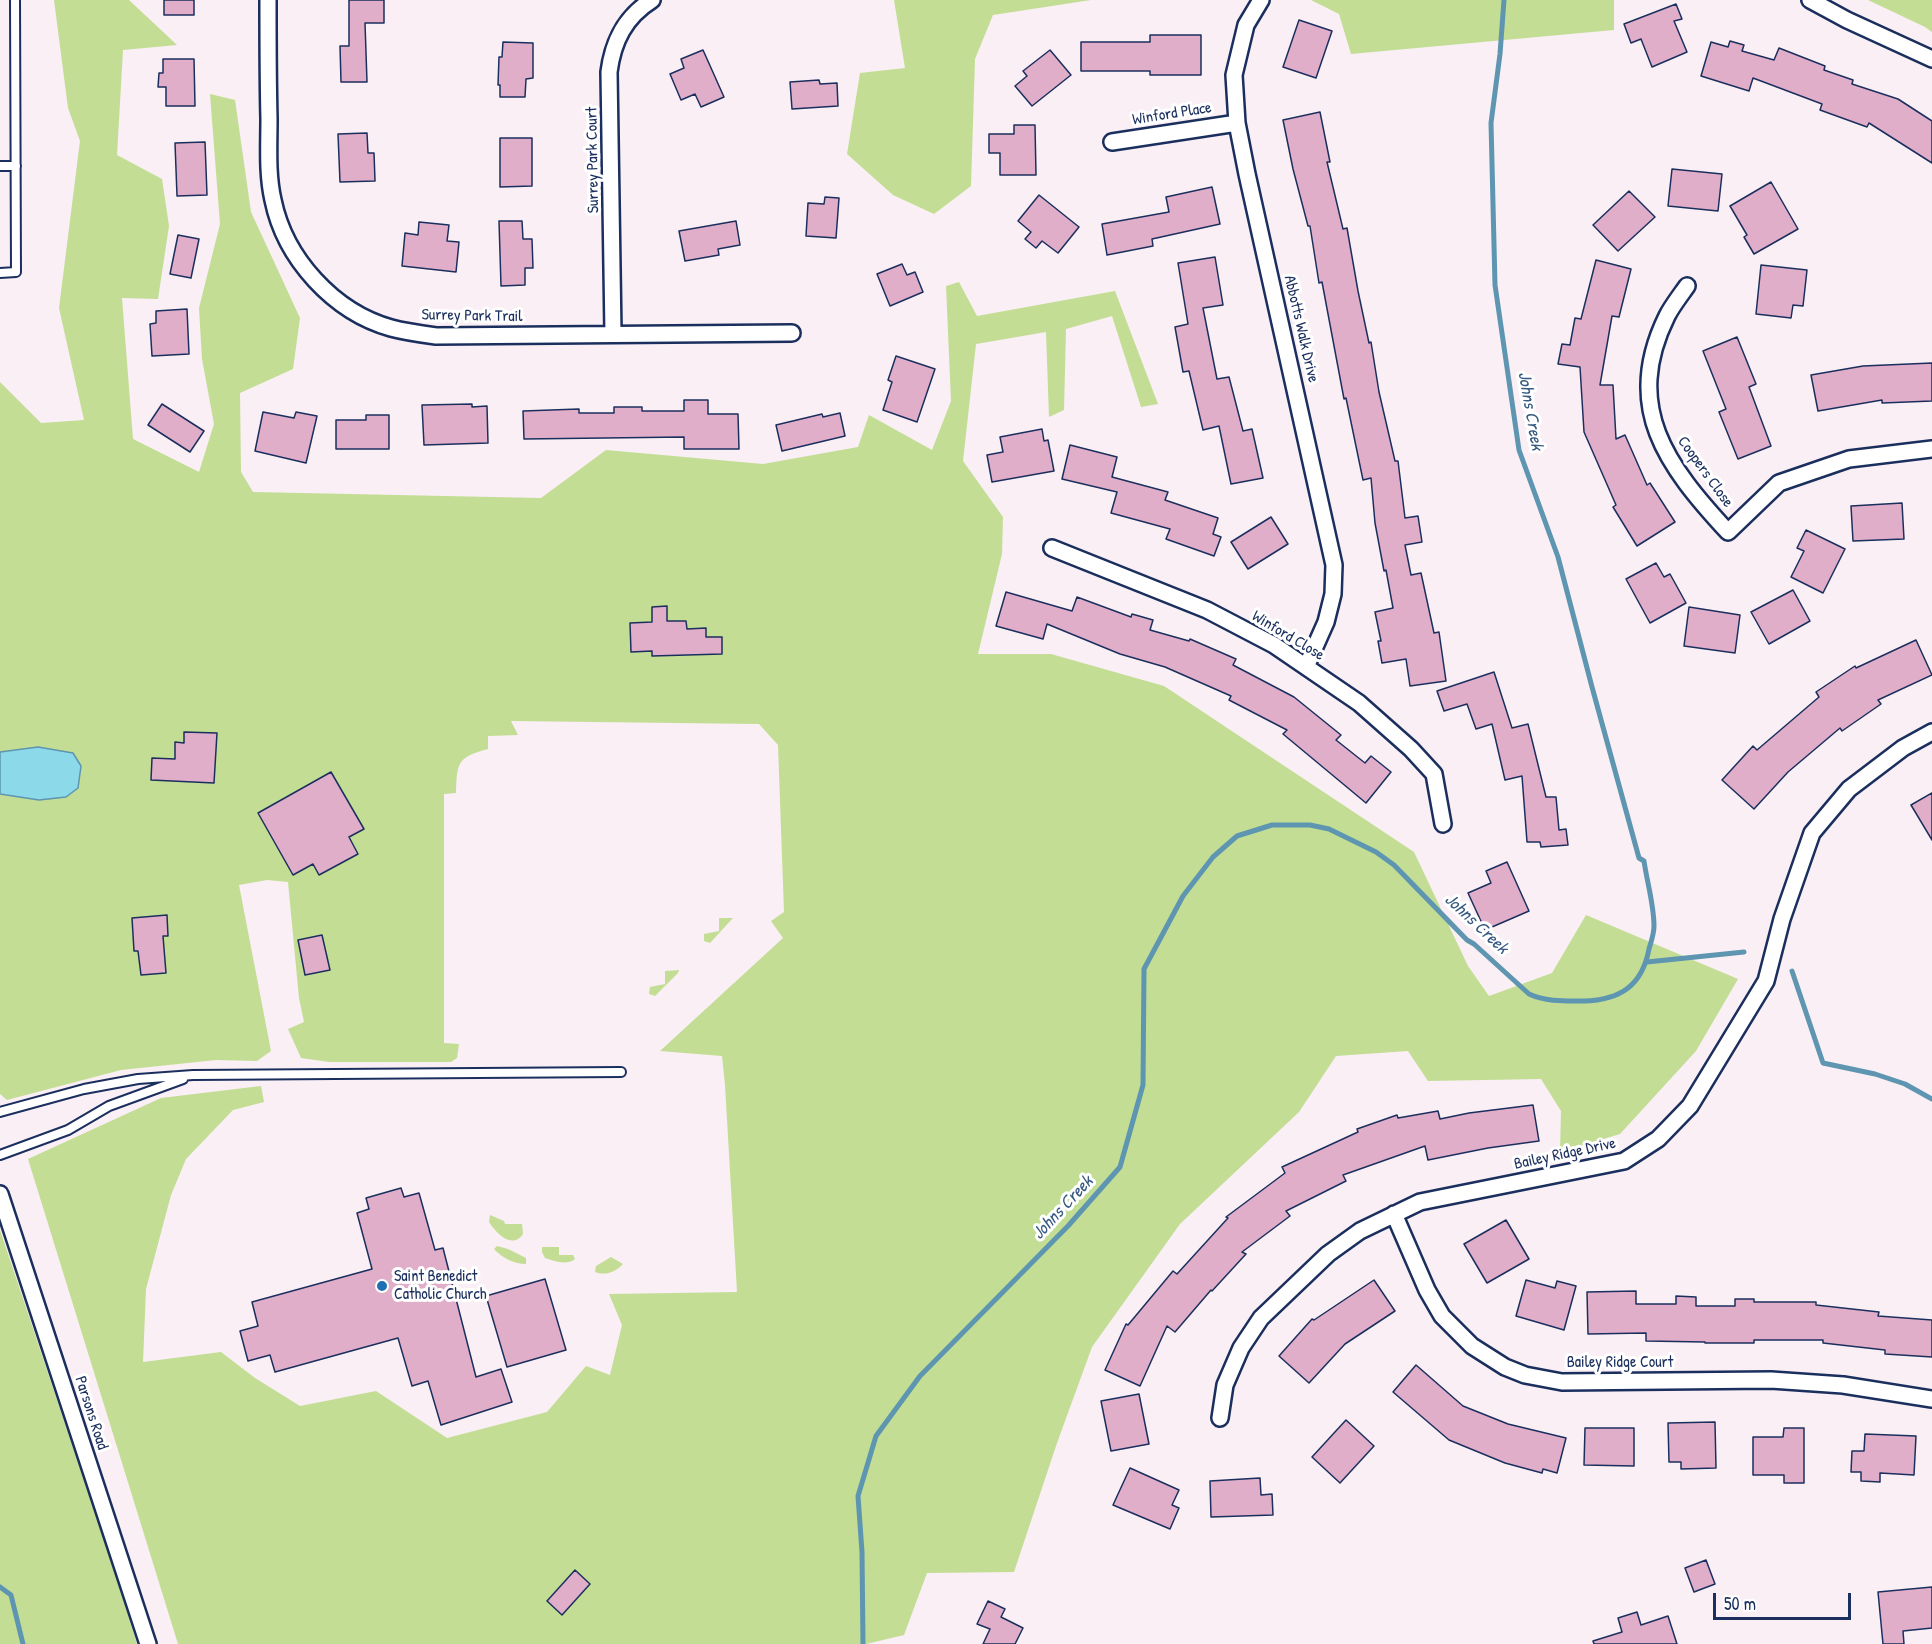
<!DOCTYPE html>
<html>
<head>
<meta charset="utf-8">
<style>
  body { margin:0 }
  #map { position:relative; width:1932px; height:1644px; overflow:hidden; background:#f9eff4; font-family:"Patrick Hand",sans-serif }
  canvas { display:block }
  .scale { position:absolute; left:1713px; top:1593px; width:138px; height:27px; box-sizing:border-box; border:3px solid #1b2f5e; border-top:0; padding-left:8px; font-size:18px; line-height:21px; white-space:nowrap; color:#1b2f5e; -webkit-text-stroke:4px #fff; paint-order:stroke }
</style>
</head>
<body>
<div id="map">
<canvas width="1932" height="1644"></canvas>
<div class="scale">50 m</div>
</div>
<script>
const g = document.querySelector('canvas').getContext('2d');
g.lineJoin = 'round';
function fill(path, color) { g.fillStyle = color; g.fill(path, 'evenodd'); }
function strokePath(path, color, width, dash) { g.strokeStyle = color; g.lineWidth = width; g.lineCap = dash ? 'butt' : 'round'; g.setLineDash(dash || []); g.stroke(path); }
function label(font, color, halo, rows, align = 'center') {
  g.font = font + ' "Patrick Hand",sans-serif'; g.lineWidth = 6; g.setLineDash([]); g.textBaseline = 'middle'; g.strokeStyle = halo; g.fillStyle = color; for (const [text, x, y, turn = 0] of rows) {
    g.save(); g.translate(x, y); g.rotate((+turn || 0) * Math.PI / 180); g.textAlign = isNaN(turn) ? turn : align; if (halo) g.strokeText(text, 0, 0); g.fillText(text, 0, 0); g.restore();
  }
}
fill(new Path2D(`
  M54,0H129L177,45L123,50L117,155L162,179L169,226L158,299L122,298L133,439L199,472L214,424L202,359L199,308L220,224L210,94L235,100L251,212L300,318L293,369L240,393L241,472L253,492L541,498L606,450L763,464L858,447L869,415L932,450L951,401L946,286L959,282L977,316L1115,291L1158,404L1141,407L1112,316L1066,329L1064,410L1049,417L1046,332L976,344L963,461L1003,517L1002,554L978,654H1051L1164,686L1414,852L1468,966L1489,996L1552,973L1586,915L1738,979L1696,1051L1620,1134L1560,1152L1561,1111L1541,1079L1428,1081L1408,1051L1336,1056L1299,1112L1180,1224L1092,1347L1057,1443L1014,1572L927,1573L904,1635L866,1644H178L28,1159L161,1098L261,1086L264,1102L233,1110L186,1159L171,1195L146,1289L143,1362L221,1352L255,1378L300,1406L376,1391L447,1438L547,1412L586,1366L610,1375L622,1325L609,1294L737,1292L725,1085L722,1056L660,1051L783,938L771,921L784,912L778,745L759,724L511,721L518,735L488,736V749C457,757 457,763 456,793L444,794V1043L459,1044L457,1058L451,1062H329L301,1058L288,1029L304,1022L299,998L288,882L267,880L239,885L271,1051L257,1061L216,1060L121,1070L7,1100L0,1094V382L41,423L84,420L59,308L80,141L68,108Z
  M894,0H1091L993,15L975,59L971,186L934,214L893,195L847,154L860,73L905,68Z
  M1311,0H1614V30L1351,54L1339,14Z
  M1868,0H1932V32L1925,27Z
  M719,918H733L710,943L704,941V934L719,931Z
  M679,970L678,973L655,996L649,994L650,987L665,984V971Z
  M490,1215L504,1221L505,1224H522L523,1234C512,1250 496,1233 489,1222Z
  M0,1230L116,1576L137,1644H0Z
  M497,1246L508,1249L526,1258V1264C515,1264 502,1258 494,1249Z
  M542,1247H559V1255H573L575,1259C566,1266 555,1261 545,1258L542,1252Z
  M611,1257L623,1264C616,1272 605,1276 595,1272L596,1266Z`), '#c3dd94');
const water = new Path2D(`
  M38,747L73,753L81,766L78,788L66,797L39,800L0,794V752Z`);
fill(water, '#8bd9e9');
strokePath(water, '#5e95b1', 1.5);
strokePath(new Path2D(`
  M1647,962L1744,952
  M1792,971L1823,1063L1875,1074L1905,1084L1932,1099
  M0,1587L11,1595L23,1644
  M863,1644L862,1552L858,1496L876,1436L920,1376L1068,1226L1120,1167L1143,1085L1144,969L1183,896L1213,857L1237,836L1272,825H1310L1329,829L1376,852L1394,865L1467,940L1474,944L1529,994C1546,1002 1565,1001 1584,1001C1620,1000 1642,986 1649,949C1651,942 1654,934 1654,926C1654,905 1647,882 1644,861L1639,858L1592,687L1558,557L1519,450L1495,285L1491,123L1500,54L1504,0`), '#5e95b1', 5);
const building = new Path2D(`
  M164,0H194V15H164Z
  M349,0H384V23H365L367,82H341L340,46H349Z
  M1676,4L1682,19L1674,21L1687,52L1652,67L1641,39L1631,43L1624,24Z
  M1299,20L1332,31L1316,78L1283,67Z
  M1150,35H1201V75H1150V71H1081V42H1150Z
  M1730,41L1744,45L1742,51L1774,60L1779,48L1825,66L1824,70L1853,80L1852,84L1898,99L1932,121V163L1869,123L1867,127L1820,110L1822,104L1753,78L1749,91L1701,76L1711,42L1728,47Z
  M503,42L533,43V78L526,79L525,97H500V85H498L499,57H502Z
  M703,50L724,97L701,107L695,94L681,100L670,74L684,68L681,59Z
  M1050,50L1071,75L1032,106L1015,86L1027,76L1023,71Z
  M163,59H194L195,106H166V87H158L159,73H163Z
  M819,80L820,84L837,83L838,106L792,109L790,82Z
  M1320,112L1330,162H1327L1343,229L1347,228L1358,291L1369,343L1371,342L1379,392L1395,461H1398L1405,518L1418,516L1422,542L1405,545L1411,575L1421,573L1434,633L1439,632L1446,681L1410,686L1406,659L1382,663L1378,641H1381L1375,612L1393,608L1386,570L1384,571L1375,523L1371,478L1363,480L1346,398L1344,399L1322,282L1319,283L1310,226H1308L1293,169L1283,120Z
  M1014,125H1035L1036,175H1000V153H989V134H1014Z
  M367,133L368,153H374L375,181L340,182L338,134Z
  M500,138H532V186L500,187Z
  M205,142L207,195L177,196L175,143Z
  M1672,169L1722,174L1718,211L1668,206Z
  M1771,182L1798,229L1754,254L1744,237L1747,235L1730,206Z
  M1212,187L1220,224L1152,239L1153,246L1107,255L1102,224L1169,212L1166,197Z
  M1629,191L1655,217L1618,251L1593,225Z
  M1039,195L1079,227L1058,253L1042,241L1036,248L1025,239L1031,232L1018,221Z
  M825,197L839,198L836,238L806,236L808,203L824,204Z
  M499,221H522L523,239H532L533,268H525V285L501,286Z
  M736,221L740,245L718,249L719,255L685,261L679,231Z
  M419,222L449,225L447,241L459,242L456,272L402,266L405,233L418,235Z
  M178,235L199,239L191,278L170,274Z
  M1215,257L1223,305L1203,308L1217,379L1229,377L1243,431L1252,429L1263,478L1231,484L1219,426L1203,430L1189,371L1183,372L1175,327L1188,324L1178,263Z
  M1596,260L1631,269L1619,317L1612,316L1600,385H1613L1616,439L1625,435L1647,485L1650,483L1675,522L1637,546L1613,507L1616,505L1584,432L1580,367L1558,364L1562,344L1570,345L1575,318L1581,319Z
  M902,264L907,275L915,272L923,292L890,306L877,274Z
  M1761,265L1807,270L1803,306L1793,305L1791,318L1756,314Z
  M187,309L189,354L152,356L150,324L156,323V311Z
  M1737,337L1756,384L1749,387L1771,446L1738,459L1719,412L1726,409L1703,351Z
  M896,356L935,369L917,422L883,410L892,382L888,380Z
  M1932,363V401L1882,403V400L1818,411L1811,375L1863,366Z
  M684,400H708V414H738L739,449H684V437L524,439L523,411L579,409V413H614V407H642V411H684Z
  M162,404L204,431L190,452L148,425Z
  M472,404V407L487,406L488,443L424,445L422,405Z
  M263,412L294,418L296,412L317,416L306,463L255,451Z
  M840,413L845,436L782,451L776,425L822,414L823,417Z
  M366,415H389V449H336V420H366Z
  M1042,429L1044,441L1048,440L1054,471L992,482L987,455L1003,452L1000,437Z
  M1070,445L1117,457L1112,477L1168,492L1165,500L1218,518L1213,534L1221,537L1214,556L1166,539L1170,529L1111,513L1117,492L1062,479Z
  M1902,503L1904,539L1853,541L1851,506Z
  M1271,517L1288,544L1248,569L1231,542Z
  M1806,530L1845,549L1823,593L1791,577L1804,551L1797,548Z
  M1656,563L1664,577L1670,574L1686,603L1650,623L1626,579Z
  M1793,590L1810,621L1769,644L1751,612Z
  M1006,592L1072,611L1077,597L1131,617L1132,614L1153,620L1150,630L1189,641L1190,639L1236,659L1233,665L1294,697L1341,735L1336,740L1365,763L1371,756L1391,772L1366,803L1283,734L1287,730L1229,700L1231,696L1165,667L1120,654L1047,624L1043,639L996,626Z
  M667,606V621H686L687,629L706,628V637H722V654L652,656V651L631,652L630,623L652,622V607Z
  M1689,607L1740,615L1735,653L1684,646Z
  M1916,640L1932,675L1878,700L1881,704L1842,731L1840,728L1788,772L1754,809L1722,780L1753,746L1757,750L1819,697L1816,692L1855,666L1856,668Z
  M1494,672L1512,728L1528,724L1546,797H1556L1559,830L1566,829L1568,845L1541,847L1540,842H1527L1522,776L1505,780L1492,724L1476,729L1467,704L1444,711L1437,691Z
  M184,732L217,733L214,783L151,780L152,758L175,759V742L184,743Z
  M331,772L364,829L349,837L358,854L319,875L313,864L293,875L258,813Z
  M1932,793V840L1911,805Z
  M1507,862L1529,911L1485,930L1468,893L1491,883L1486,871Z
  M167,915L168,936H163L166,973L141,975L138,951H134L132,918Z
  M322,935L330,970L305,975L298,940Z
  M1533,1105L1539,1141L1488,1148L1428,1160L1425,1146L1343,1175L1346,1181L1286,1211L1290,1216L1242,1252L1246,1254L1212,1291L1211,1290L1175,1332L1167,1326L1140,1386L1105,1370L1126,1324L1128,1325L1173,1271L1177,1274L1228,1218L1226,1217L1285,1173L1282,1167L1358,1132L1357,1129L1397,1115L1398,1118L1438,1111L1440,1119L1469,1113Z
  M401,1188L404,1197L419,1193L435,1250L443,1248L476,1377L501,1369L512,1402L441,1425L428,1381L412,1386L398,1338L275,1372L270,1355L248,1361L240,1331L258,1326L252,1302L372,1269L357,1213L369,1209L366,1198Z
  M1506,1220L1529,1259L1487,1283L1464,1244Z
  M545,1279L566,1350L507,1367L486,1296Z
  M1374,1280L1395,1311L1345,1344L1309,1383L1279,1356L1312,1319L1314,1320Z
  M1526,1280L1555,1288L1557,1281L1576,1286L1564,1330L1516,1316Z
  M1636,1291V1304H1676V1296L1696,1297V1306H1735V1299H1754V1302H1816V1305L1879,1312L1878,1316L1932,1320V1357L1885,1354V1350L1823,1343V1340H1754V1343H1705V1342L1646,1341V1333L1588,1334L1587,1292Z
  M1416,1365L1463,1406L1508,1424L1566,1438L1557,1473L1543,1469L1542,1473L1505,1463L1449,1440L1393,1392Z
  M1139,1394L1149,1444L1111,1451L1101,1401Z
  M1346,1420L1374,1446L1340,1483L1312,1457Z
  M1715,1422L1716,1468L1681,1469V1462H1669L1668,1423Z
  M1585,1428H1634V1466L1584,1465Z
  M1784,1428H1804V1483H1784V1475H1753V1437H1783Z
  M1865,1434L1916,1436L1914,1475L1880,1473V1482L1861,1481V1472H1851L1852,1451H1864Z
  M1130,1468L1179,1490L1172,1505L1179,1508L1170,1529L1113,1505Z
  M1260,1478L1261,1495L1272,1494L1273,1515L1211,1517L1210,1481Z
  M1706,1560L1715,1584L1694,1592L1685,1568Z
  M575,1570L590,1584L562,1615L547,1601Z
  M1932,1587V1628L1903,1631L1904,1644H1883L1878,1592Z
  M988,1601L1005,1609L1001,1617L1023,1628L1015,1644H983L990,1629L977,1624Z
  M1637,1612L1641,1625L1668,1616L1677,1644H1594L1593,1641L1622,1632L1618,1618Z`);
fill(building, '#e1aeca');
strokePath(building, '#1b2f5e', 1.5);
const lane = new Path2D(`
  M0,166H16
  M0,273L16,272L15,0
  M0,1112L84,1089L138,1079L193,1075L621,1072
  M0,1155L68,1130L109,1106L183,1079`);
const street = new Path2D(`
  M268,0C268,40 268,79 269,119C269,146 267,174 273,200C285,259 334,312 391,328C406,332 421,334 436,336L792,333
  M1261,0L1246,25L1234,75L1237,123L1247,174L1334,565L1333,594L1326,622L1306,667
  M1810,0L1847,20L1932,59
  M1112,142L1237,123
  M1687,286C1680,296 1672,306 1667,316C1622,407 1667,466 1728,532L1779,483L1849,459L1932,449
  M613,334L609,72C613,41 625,17 652,0
  M1052,548L1207,610L1274,645L1359,703L1411,749L1434,774L1443,824
  M0,1194L148,1644
  M1394,1214L1427,1290L1442,1316L1472,1346L1505,1367L1525,1375L1562,1382L1771,1380L1843,1385L1932,1399
  M1220,1418L1225,1385L1241,1348L1261,1318L1328,1254L1360,1231L1420,1202L1624,1161L1658,1139L1690,1106L1766,981L1782,919L1812,833L1849,789L1903,748L1932,732`);
strokePath(lane, '#1b2f5e', 12);
strokePath(street, '#1b2f5e', 20);
strokePath(lane, '#fff', 8);
strokePath(street, '#fff', 15);
for (const [x, y, r, color] of [
  [382,1286,6,"#1f6fb2"]
]) { const dot = new Path2D(); dot.arc(x, y, r, 0, 2 * Math.PI); g.fillStyle = color; g.fill(dot); strokePath(dot, '#fff', 2); }
label('16px', '#1b2f5e', '#fff', [
  ["Winford Place",1172,114,-9],
  ["Surrey Park Court",593,160,-91],
  ["Surrey Park Trail",472,316,1],
  ["Abbotts Walk Drive",1301,329,77],
  ["Coopers Close",1705,472,54],
  ["Winford Close",1288,636,31],
  ["Bailey Ridge Drive",1565,1154,-12],
  ["Bailey Ridge Court",1620,1363],
  ["Parsons Road",91,1413,72]
]);
label('16px', '#1b2f5e', '#fff', [
  ["Saint Benedict",394,1277],
  ["Catholic Church",394,1295]
], 'left');
label('italic 18px', '#375a81', '#fff', [
  ["Johns Creek",1530,411,80],
  ["Johns Creek",1476,924,43],
  ["Johns Creek",1063,1208,-47]
]);
</script>
</body>
</html>
